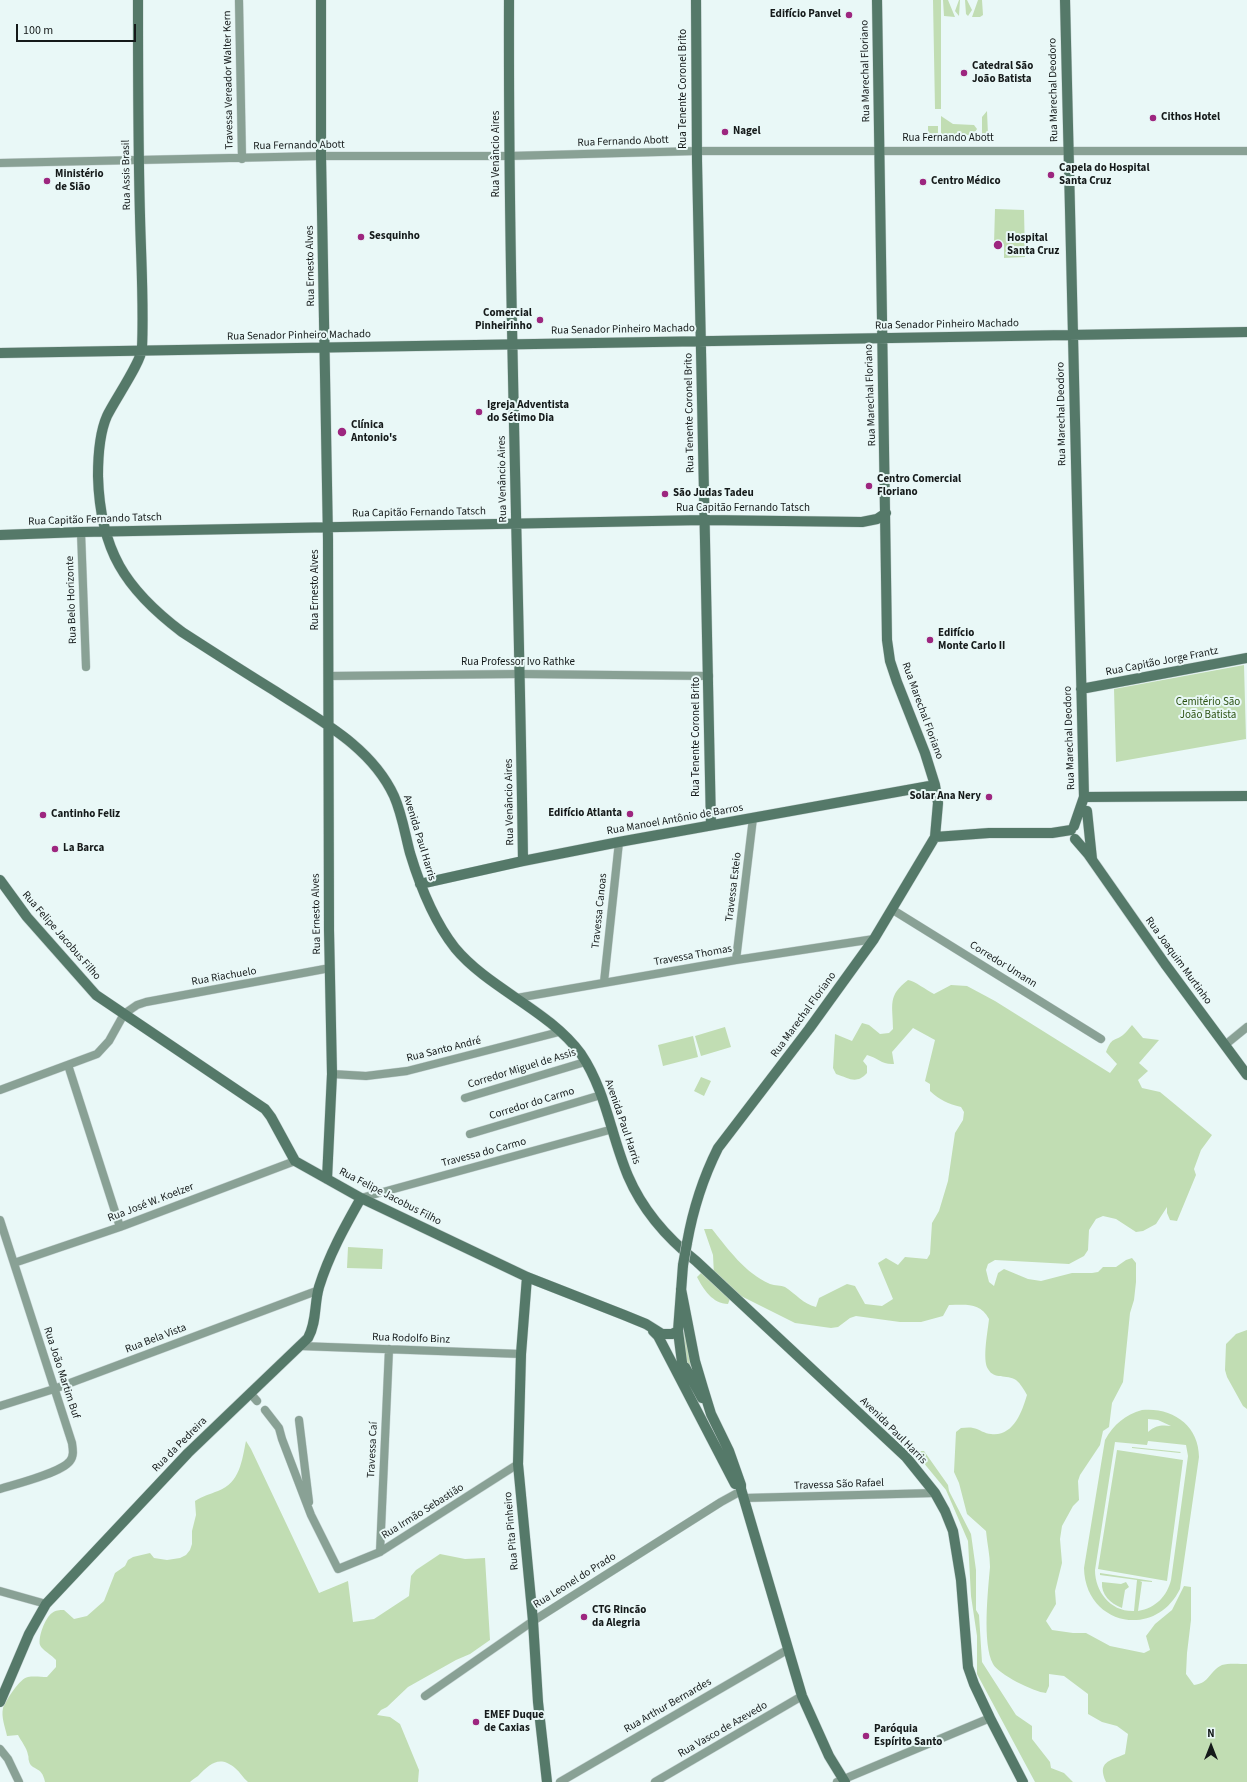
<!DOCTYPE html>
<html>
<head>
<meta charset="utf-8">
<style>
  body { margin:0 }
  #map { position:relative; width:1247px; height:1782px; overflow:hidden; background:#e9f8f7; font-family:"Source Sans 3",sans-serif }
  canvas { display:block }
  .north { position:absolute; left:1191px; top:1726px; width:40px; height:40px; -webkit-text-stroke:3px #e9f8f7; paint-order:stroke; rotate:0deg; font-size:11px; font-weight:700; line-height:16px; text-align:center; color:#151a1a }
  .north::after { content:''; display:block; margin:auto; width:14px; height:18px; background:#151a1a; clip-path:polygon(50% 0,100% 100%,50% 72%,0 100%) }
  .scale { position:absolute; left:16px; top:24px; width:120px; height:18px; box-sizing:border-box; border:2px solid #151a1a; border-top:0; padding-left:5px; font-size:12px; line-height:14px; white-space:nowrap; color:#151a1a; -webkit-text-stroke:3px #e9f8f7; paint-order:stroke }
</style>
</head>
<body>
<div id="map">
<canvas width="1247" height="1782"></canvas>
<div class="north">N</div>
<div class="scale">100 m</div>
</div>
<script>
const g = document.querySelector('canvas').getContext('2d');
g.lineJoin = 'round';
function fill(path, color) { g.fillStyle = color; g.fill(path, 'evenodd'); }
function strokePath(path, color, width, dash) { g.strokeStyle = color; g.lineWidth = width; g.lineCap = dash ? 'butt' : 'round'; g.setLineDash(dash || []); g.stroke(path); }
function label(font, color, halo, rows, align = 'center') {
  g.font = font + ' "Source Sans 3",sans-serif'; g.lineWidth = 4; g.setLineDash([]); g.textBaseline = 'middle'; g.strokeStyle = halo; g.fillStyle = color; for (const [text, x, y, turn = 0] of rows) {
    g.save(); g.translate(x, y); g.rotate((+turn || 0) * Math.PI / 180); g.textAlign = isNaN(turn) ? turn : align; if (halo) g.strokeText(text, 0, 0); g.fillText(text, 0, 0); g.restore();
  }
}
fill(new Path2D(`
  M933,0H941V109H935Z
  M943,0H948L955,17L944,16Z
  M959,0H960L959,16L955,11Z
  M965,0H967L972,10L968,16L966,14Z
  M978,0H982L983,15L980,17H972Z
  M987,111L988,135H982V117Z
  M941,116L953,124L974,125L977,129L975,132L976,135H941Z
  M928,126H938V135H928Z
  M995,209L1024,210L1025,257L1004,258V244H994Z
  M1244,665L1246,739L1116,762L1114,689Z
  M908,980C915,981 926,990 934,994L951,985L967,986L995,1001L1110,1073L1117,1064L1106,1052C1112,1037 1113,1042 1123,1035C1127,1032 1129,1028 1132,1025L1143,1038L1159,1040L1139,1063L1148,1071L1138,1080L1142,1088L1160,1092L1212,1135L1201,1150L1194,1169L1196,1175L1177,1221L1170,1220L1167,1213V1207L1156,1224L1143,1231L1136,1232L1116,1219L1103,1216L1096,1219L1089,1230L1088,1250L1084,1256L1069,1264L995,1260L988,1264L986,1270L989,1282L994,1286L998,1273L1004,1269L1028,1279L1041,1281L1072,1273H1092L1098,1272L1103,1267H1116L1126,1260L1132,1258L1136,1263V1282L1134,1300L1130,1313L1123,1382L1112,1403L1109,1427L1103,1431L1100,1445L1080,1475L1078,1481L1079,1500L1073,1506L1062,1526L1060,1539L1062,1563L1055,1591L1056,1604L1046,1621L1052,1630L1073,1633H1086L1110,1646L1144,1653L1150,1650L1146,1636L1155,1624L1172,1610L1184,1586L1191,1587V1620L1187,1653L1186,1674L1194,1685C1210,1683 1209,1671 1222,1665C1228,1663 1240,1664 1247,1664V1782H1106C1097,1762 1109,1761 1125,1754L1128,1734L1117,1726L1102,1722L1088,1714V1694L1064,1676L1049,1674V1686L1046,1693C1034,1692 998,1674 993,1664C982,1644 988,1590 990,1567C990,1555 987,1543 986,1531L967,1514L959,1483L954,1472L956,1432L961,1428C965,1428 969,1427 973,1428C979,1429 985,1434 991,1434C1013,1437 1022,1412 1027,1395C1024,1390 1021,1384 1016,1380C1007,1374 994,1380 988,1369C982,1360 988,1330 989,1319C980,1302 966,1305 949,1305L943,1316L921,1322H900L856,1316L850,1318L838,1327L831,1328L795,1323L731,1291V1296L728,1304C713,1304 703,1289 697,1277L702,1272L714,1275L713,1255L704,1229H712C728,1249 745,1273 770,1284C775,1286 781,1285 785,1287C796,1294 803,1304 816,1307L819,1298L847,1284L855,1286L865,1304L882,1306L893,1299L878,1263L886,1258L898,1265L905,1257L927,1259L930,1254L932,1223L939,1211L948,1181L955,1133L963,1120L964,1112L961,1107C948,1104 940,1100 930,1091V1084L925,1081L935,1040L913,1028L892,1052L894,1064C882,1065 878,1058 867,1055L863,1061L867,1066V1073C856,1085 849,1078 836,1074L833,1068L835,1034L852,1041L862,1023L869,1025L880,1034L889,1033L893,1029C893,1005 887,996 908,980Z
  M725,1027L731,1047L701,1056L695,1036Z
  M693,1036L698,1057L663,1066L658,1045Z
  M701,1077L711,1081L704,1096L694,1091Z
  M348,1247L383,1249L382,1269L347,1268Z
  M680,1319L684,1320L700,1387L684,1357Z
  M1247,1330V1409L1243,1406L1227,1377L1225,1370L1226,1344L1236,1334Z
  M1142,1410C1172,1407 1199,1425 1199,1457L1180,1589C1155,1640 1085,1625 1084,1568L1105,1440C1114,1424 1125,1415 1142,1410ZM1148,1419L1158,1420L1171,1426C1162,1425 1156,1425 1148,1432ZM1148,1441L1186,1445L1188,1456L1171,1580C1167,1596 1156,1608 1138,1611L1142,1582L1140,1581L1152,1582V1581L1100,1573V1575L1137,1580L1134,1611C1111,1612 1095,1592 1095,1570L1115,1442L1147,1445Z
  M246,1441L251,1449L319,1593L348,1581L353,1622L374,1619L409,1596L411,1576L416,1570L440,1554L465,1559L485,1558L490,1640L470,1654L456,1660L408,1687L387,1707L381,1710L377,1715L390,1717L400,1724L419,1770L418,1782H248C243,1778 240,1772 235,1768C219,1755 210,1764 198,1776C195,1778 192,1780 190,1782H45C42,1765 31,1771 29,1761C28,1759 29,1757 28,1755C27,1748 21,1741 18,1735L7,1736C5,1727 1,1717 3,1708C6,1700 20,1678 28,1677C34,1676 41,1677 47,1677L56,1667V1660C52,1655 42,1650 40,1645C38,1637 45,1618 52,1613C56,1610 59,1610 64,1610L74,1619L87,1616L104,1601L115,1573L125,1566L128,1560L133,1557L150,1553L154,1558L167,1560L180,1558L186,1555L190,1550L192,1544V1531L196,1515L195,1501C203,1496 210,1494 218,1491C240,1483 242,1460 246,1441Z
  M1132,1447L1181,1452L1180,1453L1132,1448Z
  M1117,1450L1183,1460L1167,1581L1098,1569Z
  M917,1451H924L948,1485L949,1491L971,1534L976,1570V1610L979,1615L982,1662L1016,1715L1032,1726V1739L1050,1762L1051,1768L1064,1773L1073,1782H1035L977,1674V1636L971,1596L968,1541L946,1490L918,1456Z
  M1102,1582L1121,1584L1126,1582L1129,1587L1125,1590L1122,1608C1110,1603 1101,1595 1102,1582Z`), '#c1ddb3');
const street = new Path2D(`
  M239,1L242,159
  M0,163L321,156H509L697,151H1247
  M81,532L86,667
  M328,676L520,674L709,676
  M893,910L1101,1039
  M736,960L753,818
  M604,982L619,842
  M517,998L736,960L874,939
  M1225,1045L1247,1027
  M68,1065L120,1227
  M332,1074L366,1076L407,1071L559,1032
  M0,1090L97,1054L109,1041L124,1014L137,1005L146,1002L330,968
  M465,1098L585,1062
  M470,1134L601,1095
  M361,1198L613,1129
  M0,1220L72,1443C73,1450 74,1456 70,1461C61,1473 16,1484 0,1489
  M14,1263L120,1227L295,1161
  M300,1346L521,1354
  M250,1393L257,1401
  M0,1406L54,1389L319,1290
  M265,1410L279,1428L282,1439L311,1515L338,1569L380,1552L518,1464
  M299,1420L309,1502
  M744,1498L935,1493
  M380,1552L389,1349
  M0,1591L46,1604
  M425,1696L533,1621L721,1502L741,1491
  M0,1749L8,1759L19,1782
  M560,1782L787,1650
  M655,1782L802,1696
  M837,1782L990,1718`);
const secondary = new Path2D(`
  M138,0C138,72 138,144 140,216C141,260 144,304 142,348C142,361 114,401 107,416C99,434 98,457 98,476C100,550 125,589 182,632C213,652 244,672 275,691C319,720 371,746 394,796C402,814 405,834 410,853C420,886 433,920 455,948C489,989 549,1010 581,1054C606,1091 611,1136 628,1176C643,1211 667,1238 696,1261L906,1457L935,1493L945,1511L953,1531L961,1580L968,1667L974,1684L990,1718L1023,1782
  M321,0V156L328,539L329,930L332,1074L327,1179
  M509,0C508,287 519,574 523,861
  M696,0L697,161L711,825
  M1065,0L1084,797L1074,826
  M0,353L1247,332
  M0,535L81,532L704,520L862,522L877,519L886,513
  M1081,689L1247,658
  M1084,797L1247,796
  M1087,811L1092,859
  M935,837L989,833H1052L1071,830
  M1075,839L1088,854L1165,964L1247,1075
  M0,880L27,917L96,995L265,1109L271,1117L295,1161L361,1198L527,1277L624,1315L646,1324L662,1334H672L678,1331
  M420,884L523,861L619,842L935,785
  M687,1243C693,1209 703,1178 718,1148L809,1029L874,939L935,837L938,803L935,785L925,753L897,682L890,661L887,640L877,0
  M683,1265L678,1331L684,1378
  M527,1277L521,1354L518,1464L533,1621L538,1702L547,1782
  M681,1289L695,1361L703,1388L711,1414L729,1451L741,1485V1489L802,1696L829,1756L845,1782
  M653,1331L658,1336L735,1484
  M685,1367L702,1398
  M0,1702L29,1634L46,1604L188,1453L308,1338C317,1322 314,1304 319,1287C329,1255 344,1228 361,1198`);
strokePath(street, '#c7d4d4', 9);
strokePath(secondary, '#c7d4d4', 11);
strokePath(street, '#89a195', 8);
strokePath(secondary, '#557969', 10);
const secondaryBridge = new Path2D(`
  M683,1265L687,1243`);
strokePath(secondaryBridge, '#c7d4d4', 11, []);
strokePath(secondaryBridge, '#557969', 10);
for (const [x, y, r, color] of [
  [849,15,4,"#9d267f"],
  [964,73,4,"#9d267f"],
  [1153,118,4,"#9d267f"],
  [725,132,4,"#9d267f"],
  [1051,175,4,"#9d267f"],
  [47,181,4,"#9d267f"],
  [923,182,4,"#9d267f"],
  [361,237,4,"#9d267f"],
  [998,245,5,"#9d267f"],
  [540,320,4,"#9d267f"],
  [479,412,4,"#9d267f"],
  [342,432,5,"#9d267f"],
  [869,486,4,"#9d267f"],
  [665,494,4,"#9d267f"],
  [930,640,4,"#9d267f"],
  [989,797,4,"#9d267f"],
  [630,814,4,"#9d267f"],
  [43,815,4,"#9d267f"],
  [55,849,4,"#9d267f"],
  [584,1617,4,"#9d267f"],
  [476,1722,4,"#9d267f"],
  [866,1736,4,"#9d267f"]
]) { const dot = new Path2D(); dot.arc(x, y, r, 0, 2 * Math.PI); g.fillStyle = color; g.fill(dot); strokePath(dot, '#e9f8f7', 1.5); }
label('bold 11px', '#151a1a', '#e9f8f7', [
  ["Edifício Panvel",841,15,"right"],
  ["Catedral São",972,67],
  ["João Batista",972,80],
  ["Cithos Hotel",1161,118],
  ["Nagel",733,132],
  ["Capela do Hospital",1059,169],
  ["Santa Cruz",1059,182],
  ["Ministério",55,175],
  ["de Sião",55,188],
  ["Centro Médico",931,182],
  ["Sesquinho",369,237],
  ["Hospital",1007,239],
  ["Santa Cruz",1007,252],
  ["Comercial",532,314,"right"],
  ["Pinheirinho",532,327,"right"],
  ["Igreja Adventista",487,406],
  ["do Sétimo Dia",487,419],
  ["Clínica",351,426],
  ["Antonio's",351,439],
  ["Centro Comercial",877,480],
  ["Floriano",877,493],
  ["São Judas Tadeu",673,494],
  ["Edifício",938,634],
  ["Monte Carlo II",938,647],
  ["Solar Ana Nery",981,797,"right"],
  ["Edifício Atlanta",622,814,"right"],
  ["Cantinho Feliz",51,815],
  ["La Barca",63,849],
  ["CTG Rincão",592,1611],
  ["da Alegria",592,1624],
  ["EMEF Duque",484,1716],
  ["de Caxias",484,1729],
  ["Paróquia",874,1730],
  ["Espírito Santo",874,1743]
], 'left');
label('11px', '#151a1a', '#e9f8f7', [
  ["Rua Marechal Floriano",866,71,-91],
  ["Travessa Vereador Walter Kern",229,80,-91],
  ["Rua Tenente Coronel Brito",684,89,-90],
  ["Rua Marechal Deodoro",1054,90,-91],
  ["Rua Fernando Abott",948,139],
  ["Rua Fernando Abott",623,142,-2],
  ["Rua Fernando Abott",299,146,-1],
  ["Rua Venâncio Aires",497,154,-90],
  ["Rua Assis Brasil",127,175,-91],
  ["Rua Ernesto Alves",311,266,-91],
  ["Rua Senador Pinheiro Machado",947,325,-1],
  ["Rua Senador Pinheiro Machado",623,330,-1],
  ["Rua Senador Pinheiro Machado",299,336,-1],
  ["Rua Marechal Floriano",871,395,-92],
  ["Rua Tenente Coronel Brito",690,413,-91],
  ["Rua Marechal Deodoro",1062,414,-91],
  ["Rua Venâncio Aires",503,479,-91],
  ["Rua Capitão Fernando Tatsch",743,509],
  ["Rua Capitão Fernando Tatsch",419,513,-1],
  ["Rua Capitão Fernando Tatsch",95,520,-2],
  ["Rua Ernesto Alves",316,590,-90],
  ["Rua Belo Horizonte",72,600,-92],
  ["Rua Capitão Jorge Frantz",1162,662,-11],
  ["Rua Professor Ivo Rathke",518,663],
  ["Rua Marechal Floriano",922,711,70],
  ["Rua Tenente Coronel Brito",697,737,-90],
  ["Rua Marechal Deodoro",1070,738,-92],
  ["Rua Venâncio Aires",510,802,-91],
  ["Rua Manoel Antônio de Barros",675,820,-10],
  ["Avenida Paul Harris",419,838,73],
  ["Travessa Esteio",734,887,-83],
  ["Travessa Canoas",600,911,-84],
  ["Rua Ernesto Alves",317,914,-91],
  ["Rua Felipe Jacobus Filho",61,936,49],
  ["Travessa Thomas",693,956,-10],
  ["Rua Joaquim Murtinho",1178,961,54],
  ["Corredor Umann",1003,965,32],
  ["Rua Riachuelo",224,977,-10],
  ["Rua Marechal Floriano",804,1015,-54],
  ["Rua Santo André",444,1050,-14],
  ["Corredor Miguel de Assis",522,1069,-17],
  ["Corredor do Carmo",532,1104,-17],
  ["Avenida Paul Harris",622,1122,71],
  ["Travessa do Carmo",484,1153,-15],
  ["Rua Felipe Jacobus Filho",390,1197,27],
  ["Rua José W. Koelzer",151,1203,-21],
  ["Rua Bela Vista",156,1339,-21],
  ["Rua Rodolfo Binz",411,1339,2],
  ["Rua João Martim Buf",61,1373,72],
  ["Avenida Paul Harris",893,1431,45],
  ["Rua da Pedreira",180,1445,-45],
  ["Travessa Caí",373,1450,-87],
  ["Travessa São Rafael",839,1485,-2],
  ["Rua Irmão Sebastião",423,1512,-32],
  ["Rua Pita Pinheiro",512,1531,-95],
  ["Rua Leonel do Prado",575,1581,-32],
  ["Rua Arthur Bernardes",668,1706,-30],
  ["Rua Vasco de Azevedo",723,1730,-30]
]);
label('11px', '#2c5212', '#e9f8f7', [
  ["Cemitério São",1208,703],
  ["João Batista",1208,716]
]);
</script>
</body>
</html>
